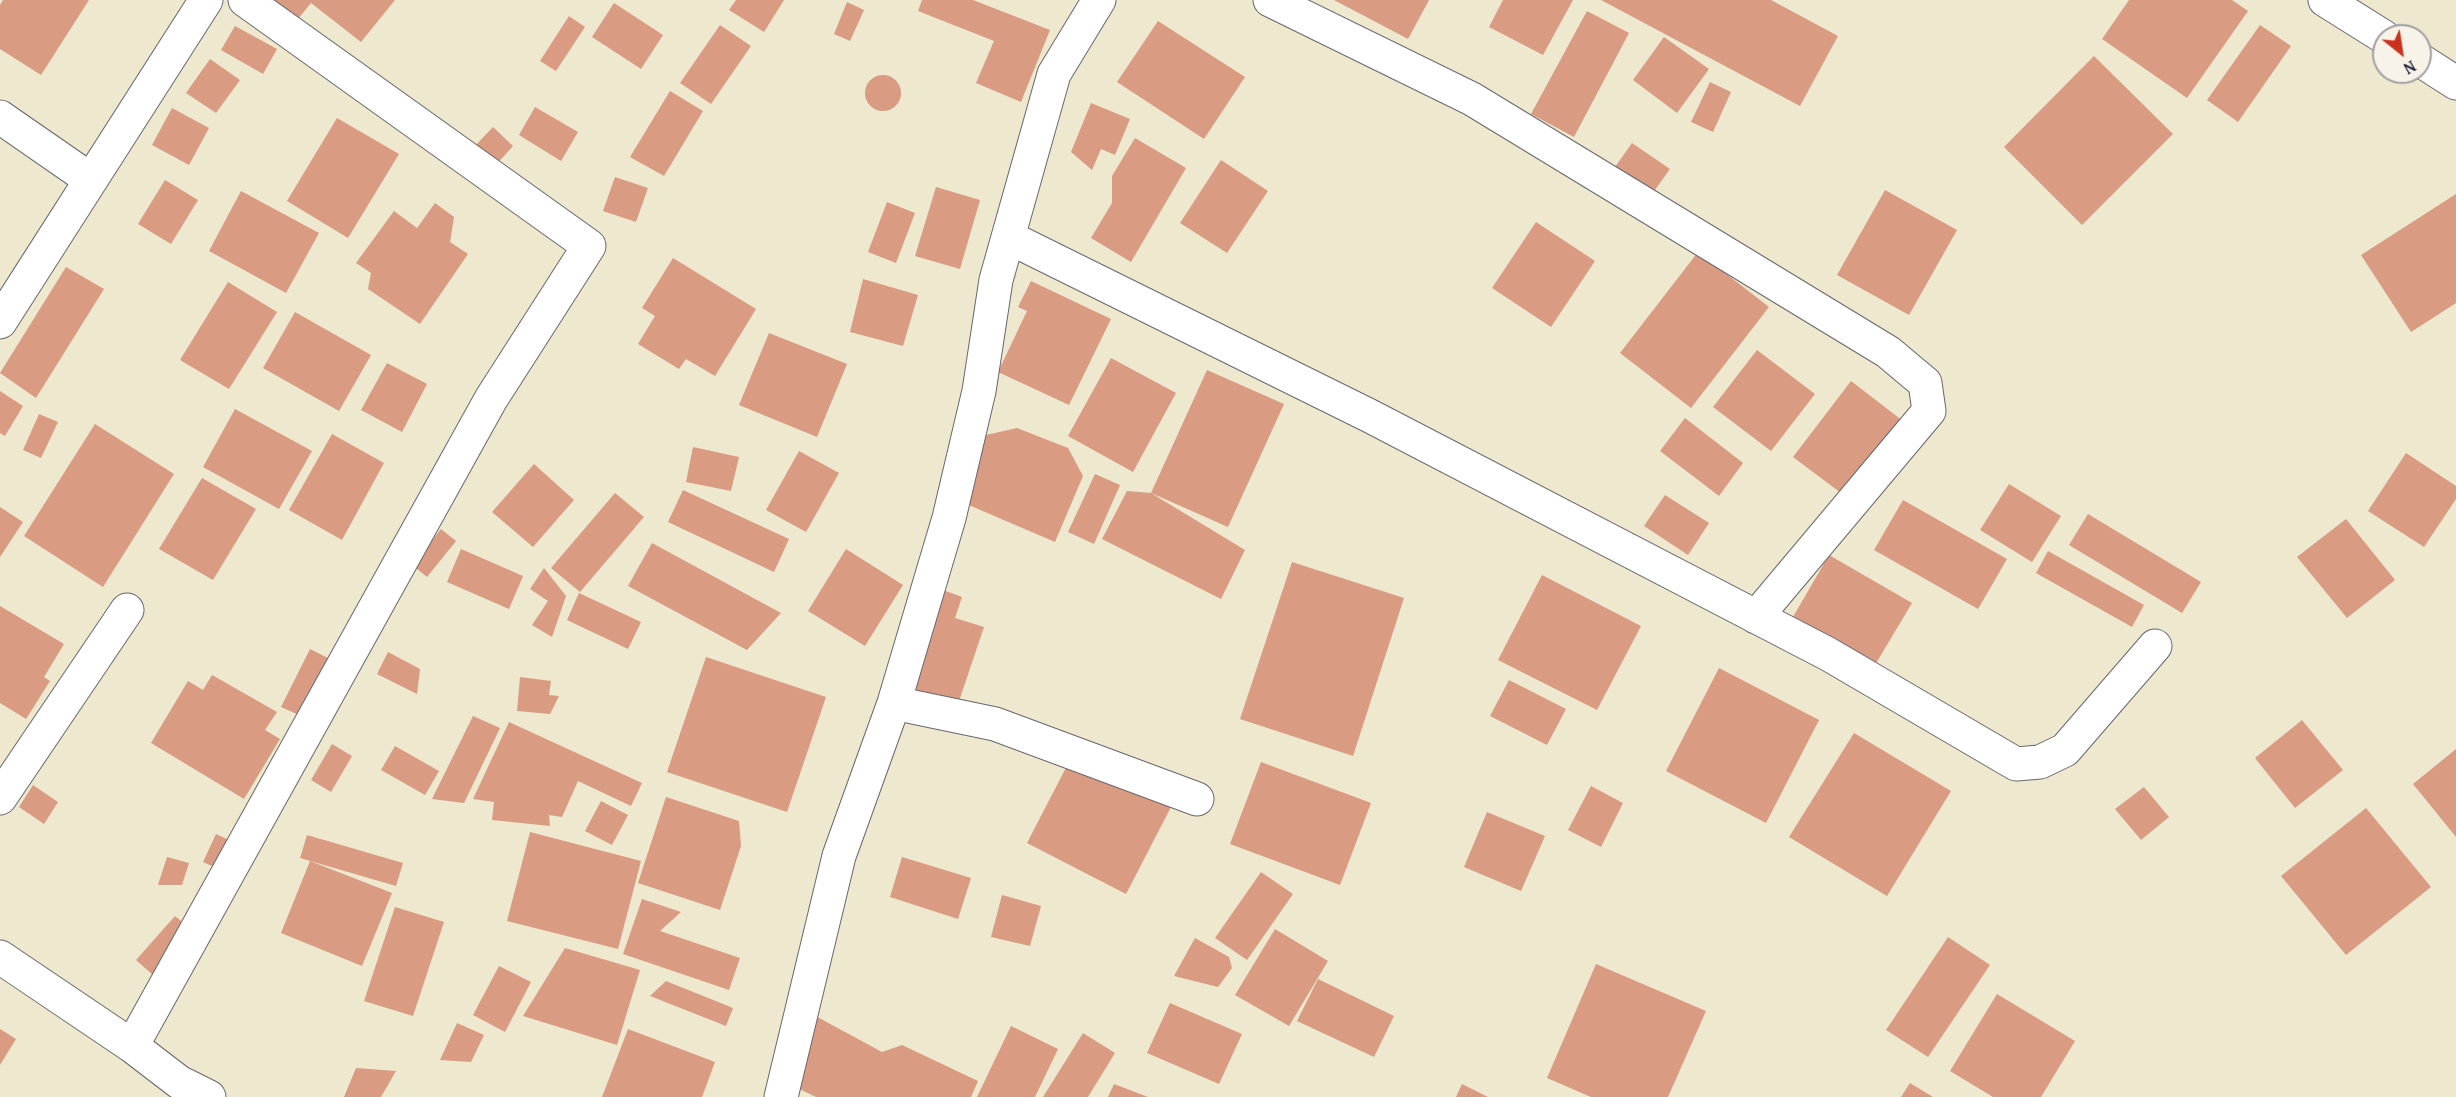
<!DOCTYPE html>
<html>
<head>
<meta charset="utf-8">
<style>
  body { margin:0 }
  #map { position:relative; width:2456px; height:1097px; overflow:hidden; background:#ede8ce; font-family:"Gentium Book Plus",serif }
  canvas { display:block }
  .north { position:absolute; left:2372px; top:24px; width:60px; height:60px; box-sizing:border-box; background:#f7f3e8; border:2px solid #a29fa3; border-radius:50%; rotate:150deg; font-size:16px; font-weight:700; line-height:24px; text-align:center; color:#22223b }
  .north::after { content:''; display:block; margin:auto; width:21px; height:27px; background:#c8321e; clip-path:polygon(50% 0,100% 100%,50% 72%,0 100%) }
</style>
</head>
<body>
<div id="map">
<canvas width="2456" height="1097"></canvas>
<div class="north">N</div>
</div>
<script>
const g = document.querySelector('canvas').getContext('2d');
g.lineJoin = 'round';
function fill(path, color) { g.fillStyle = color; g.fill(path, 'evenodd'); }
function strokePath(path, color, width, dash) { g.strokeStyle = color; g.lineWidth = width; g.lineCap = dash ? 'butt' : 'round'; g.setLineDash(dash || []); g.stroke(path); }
fill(new Path2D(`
  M3,0H89L41,75L0,49V5Z
  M273,0H395L361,42L311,3L293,25Z
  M736,0H784L764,32L729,10Z
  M922,0H973L1050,30L1021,102L976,83L994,41L918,11Z
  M1334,0H1429L1408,39Z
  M1503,0H1573L1543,55L1489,27Z
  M1601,0H1771L1838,36L1800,106Z
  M2129,0H2232L2248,11L2187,98L2102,39Z
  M847,2L864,10L850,41L834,34Z
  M614,3L663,35L641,69L592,37Z
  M1587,11L1629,33L1574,137L1531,114Z
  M569,16L585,27L556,71L540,61Z
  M1158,21L1245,77L1204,139L1117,82Z
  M720,25L751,46L711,104L680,83Z
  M2260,25L2291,46L2238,122L2207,100Z
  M235,26L277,49L263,74L221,50Z
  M1664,37L1709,69L1677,113L1633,80Z
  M2094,56L2173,134L2082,225L2004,147Z
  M210,59L240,80L216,113L186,93Z
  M865 93a18 18 0 1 1 36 0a18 18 0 1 1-36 0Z
  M1710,82L1731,92L1713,132L1691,122Z
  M670,91L703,111L664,176L630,157Z
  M1091,103L1130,119L1115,155L1101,149L1092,170L1071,152Z
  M535,107L578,132L561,161L519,135Z
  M172,108L209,128L189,165L152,145Z
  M337,118L399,154L348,238L287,201Z
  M493,127L513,146L495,166L474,147Z
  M1135,138L1186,168L1131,262L1091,238L1112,203V176Z
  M1632,143L1670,169L1652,194L1615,167Z
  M1221,160L1268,191L1227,253L1180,223Z
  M615,177L648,188L636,222L603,211Z
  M165,180L198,200L171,244L138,224Z
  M936,187L980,200L960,269L915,256Z
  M1885,190L1957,230L1909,315L1837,275Z
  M241,191L319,233L286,293L209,251Z
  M2456,194V303L2411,332L2361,255Z
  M887,202L915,213L896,263L868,252Z
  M435,203L454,217L450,242L468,254L420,324L368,289L371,273L356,263L394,211L417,228Z
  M1536,222L1595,261L1551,327L1492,288Z
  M1698,252L1769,307L1691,408L1620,353Z
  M673,258L756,309L715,376L686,359L679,369L638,344L655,316L642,308Z
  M66,267L104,289L36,398L0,373Z
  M863,279L918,295L903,346L850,332Z
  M1031,281L1111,319L1069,405L998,372L1027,311L1018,307Z
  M228,282L277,312L229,389L180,360Z
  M295,312L371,355L339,411L263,368Z
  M769,333L847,364L817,437L739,405Z
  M1757,350L1815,394L1771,451L1713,407Z
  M1111,358L1176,393L1133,472L1068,436Z
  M387,363L427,384L402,432L361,410Z
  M1207,370L1284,404L1228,527L1151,493L1245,550L1221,599L1102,539L1127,491L1151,493Z
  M1851,381L1903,421L1845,496L1793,457Z
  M0,391L23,406L5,436L0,433Z
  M235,409L312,451L279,509L203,467Z
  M39,414L58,422L41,458L23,450Z
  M1685,418L1743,463L1719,496L1660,451Z
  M95,424L174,474L103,587L24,536Z
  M1017,428L1068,448L1083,476L1055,542L957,500L986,435Z
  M332,434L384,463L342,540L289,510Z
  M693,447L739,457L731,491L686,482Z
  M799,451L839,473L806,532L766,510Z
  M2406,453L2456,486V499L2424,547L2368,511Z
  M534,464L574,500L533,547L492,512Z
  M1095,474L1120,485L1094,544L1068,532Z
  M202,478L256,509L213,580L159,549Z
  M2009,484L2061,516L2032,562L1980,530Z
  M683,490L789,539L774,572L668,522Z
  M615,493L644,517L580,592L551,568Z
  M1665,495L1709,523L1688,555L1644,526Z
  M1903,500L2007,559L1978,609L1874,550Z
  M0,507L23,522L0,557Z
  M2088,514L2201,582L2182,613L2069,545Z
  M2346,519L2395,580L2347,618L2297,557Z
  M441,529L456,541L427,577L412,565Z
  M652,543L781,613L747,650L628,586Z
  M461,549L523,576L509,609L447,582Z
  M846,549L903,585L865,646L808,611Z
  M2048,551L2144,605L2132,627L2036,573Z
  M1829,555L1912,603L1872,670L1790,622Z
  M1292,562L1404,598L1353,756L1240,719Z
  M544,568L566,596L552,637L532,625L548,601L530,589Z
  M1542,575L1641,626L1597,710L1498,660Z
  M943,590L962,597L955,618L984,627L957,707L910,692Z
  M579,593L641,622L628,649L567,620Z
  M0,606L64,644L44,677L50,681L26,719L0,703Z
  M310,649L330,659L301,716L281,707Z
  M388,652L420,669L417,694L377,674Z
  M706,657L826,697L787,812L667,772Z
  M1719,668L1819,720L1766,823L1666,771Z
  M212,675L277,712L265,730L280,739L244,799L151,743L188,681L203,690Z
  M520,677L551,681L549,695L559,696L550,714L517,711Z
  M1509,680L1566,709L1547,745L1490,716Z
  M473,716L500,728L464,803L432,799Z
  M2302,720L2343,770L2295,808L2255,758Z
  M509,722L642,783L631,806L578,781L562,817L549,815L550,826L492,820L494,802L473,799Z
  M1854,733L1951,791L1887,896L1789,837Z
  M332,744L352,756L331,792L311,780Z
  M395,746L439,771L425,795L381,770Z
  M2456,749V837L2413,784Z
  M1072,756L1171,807L1126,894L1027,843Z
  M1261,762L1371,803L1340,885L1230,844Z
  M33,785L58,802L44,824L19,807Z
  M1591,786L1623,803L1601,847L1568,830Z
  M2144,787L2169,817L2141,840L2115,809Z
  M666,797L739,821L741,846L720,910L638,883Z
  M601,801L628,815L612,845L585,831Z
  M2366,808L2431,887L2346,955L2281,876Z
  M1487,812L1545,836L1521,891L1464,867Z
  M530,832L641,861L618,949L507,921Z
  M216,834L231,841L218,869L203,862Z
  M307,835L403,863L396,886L300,858Z
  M167,857L189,863L182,885H158Z
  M902,857L971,878L958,919L890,897Z
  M310,861L392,893L362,966L281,933Z
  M1261,872L1293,894L1247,960L1215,938Z
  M1002,895L1041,906L1030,946L991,937Z
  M642,899L681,912L660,931L740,958L729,990L623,954Z
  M395,907L444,922L413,1016L364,1001Z
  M175,916L192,930L153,975L136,960Z
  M1275,929L1328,961L1289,1026L1235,995Z
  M1948,937L1990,965L1928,1057L1886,1030Z
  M1195,938L1229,957L1232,968L1218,987L1174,976Z
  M565,948L640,970L617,1045L523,1016Z
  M1596,964L1706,1011L1668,1097H1591L1547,1078Z
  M499,966L531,982L505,1032L473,1015Z
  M1318,979L1394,1016L1374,1057L1297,1021Z
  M666,981L733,1008L726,1026L650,996Z
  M1997,994L2075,1041L2041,1097H1993L1950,1071Z
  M1170,1003L1242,1034L1219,1084L1147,1053Z
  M810,1013L882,1052L902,1045L978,1081L971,1097H816L789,1084Z
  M457,1023L484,1035L471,1062L440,1060Z
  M1011,1026L1058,1049L1035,1097H977Z
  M0,1029L16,1039L0,1065Z
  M628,1029L715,1062L702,1097H602Z
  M1083,1033L1115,1053L1088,1097H1043Z
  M356,1068L396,1071L381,1097H344Z
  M1910,1083L1933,1097H1901Z
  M1114,1084L1148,1097H1108Z
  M1462,1084L1488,1097H1456Z`), '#d99b82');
const minor = new Path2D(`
  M1270,0L1472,99L1888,352L1925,383L1929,411L1756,617
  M2325,0L2384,37
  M2420,60L2456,83
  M0,117L91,180
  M1008,237L1370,416L1828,654L2016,764L2040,762L2065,750L2155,646
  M0,322L206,0
  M894,703L995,724L1197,799
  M0,798L127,610
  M0,957L132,1046L491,399L589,246L245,0
  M132,1046L179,1082L209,1097
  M781,1097L839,856L894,703L949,518L979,391L996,280L1054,74L1099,0`);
strokePath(minor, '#69676e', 35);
strokePath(minor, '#fff', 33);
</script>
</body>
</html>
